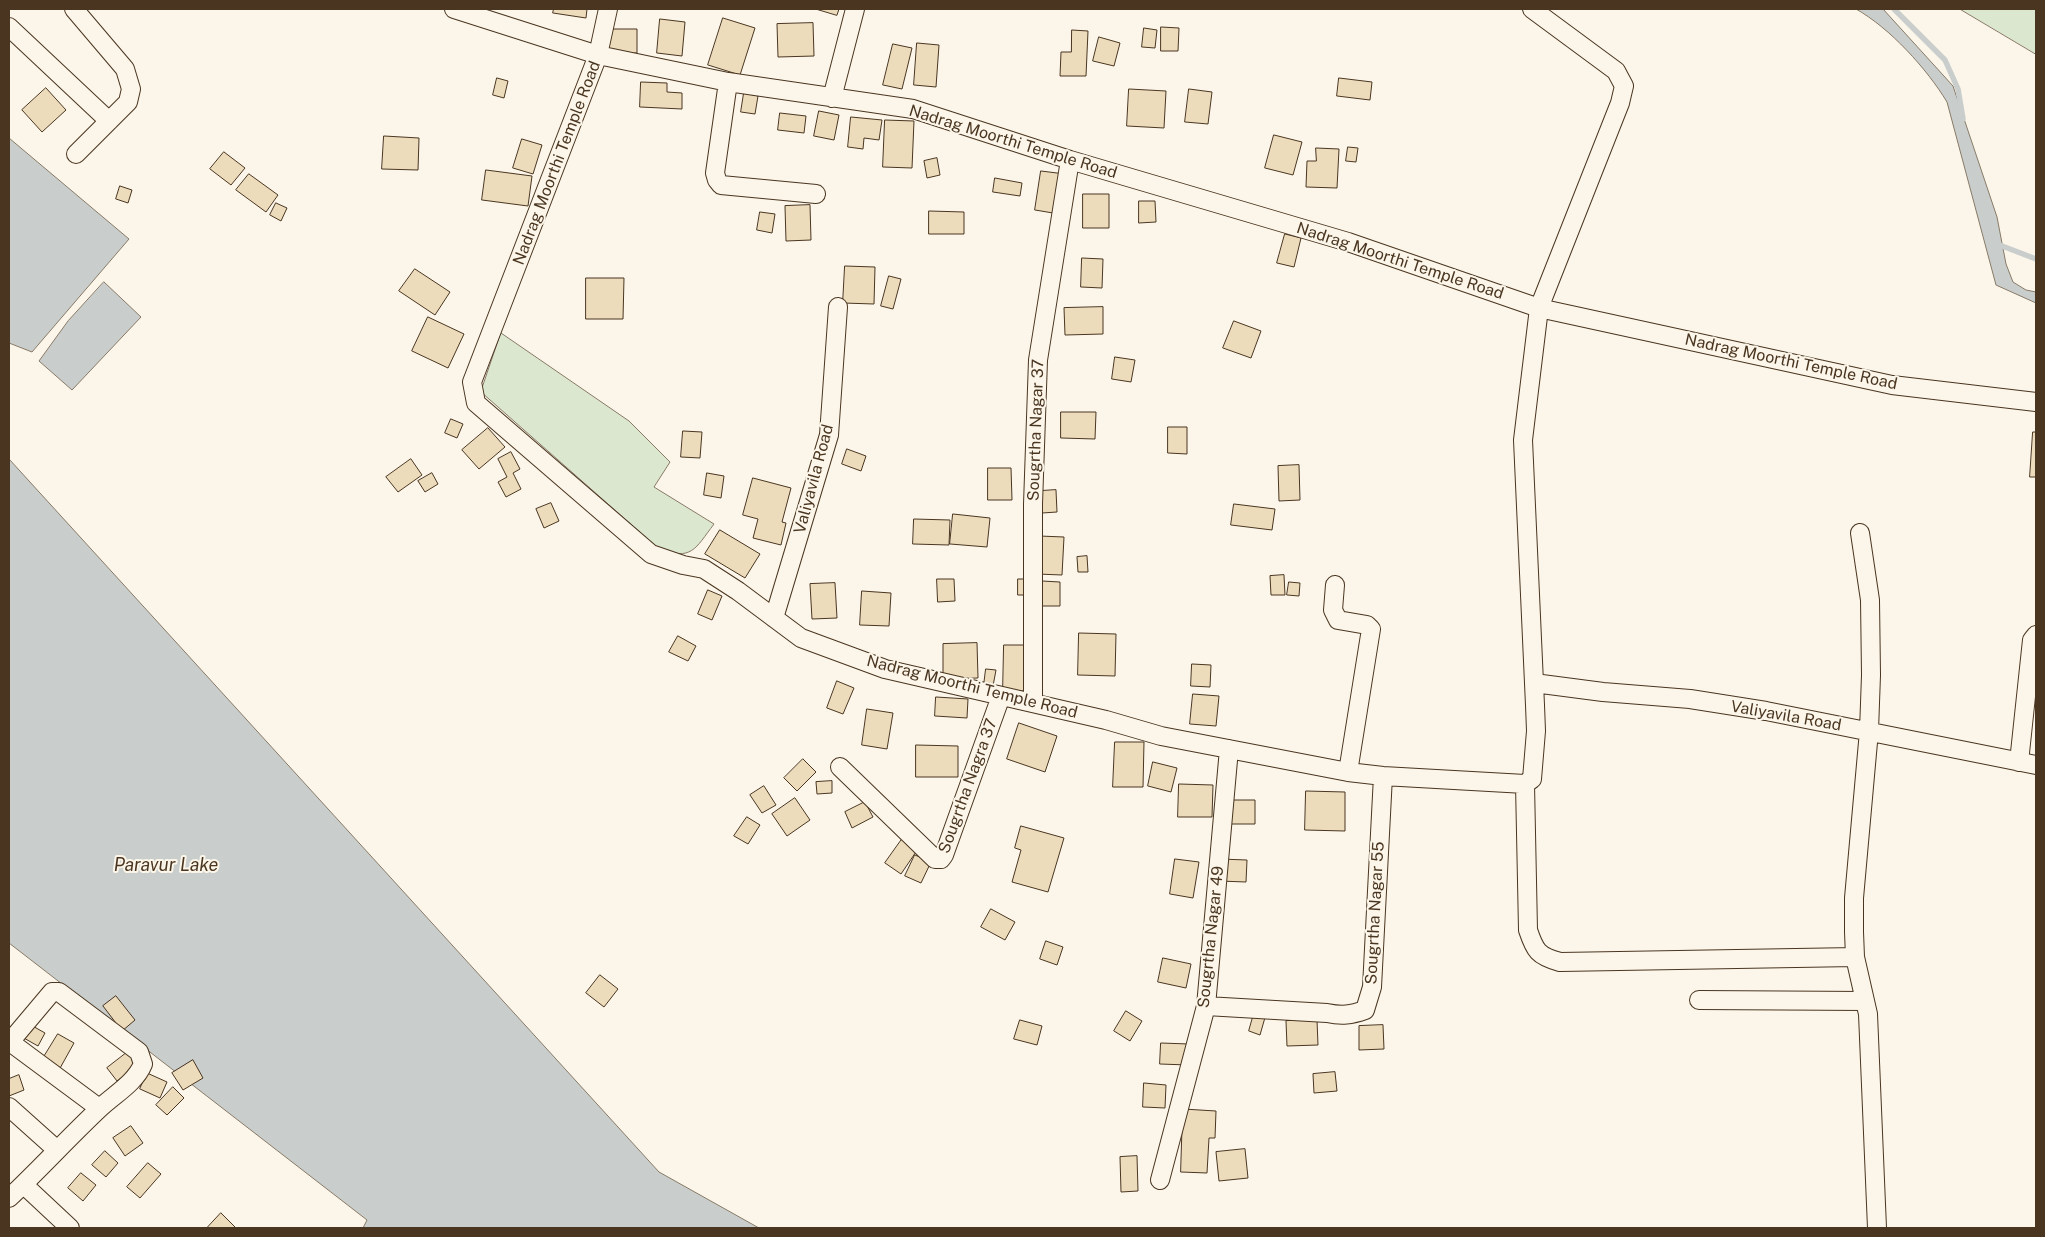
<!DOCTYPE html>
<html>
<head>
<meta charset="utf-8">
<style>
  body { margin:0 }
  #map { position:relative; width:2045px; height:1237px; overflow:hidden; background:#fbf6e9; font-family:"Public Sans",sans-serif }
  canvas { display:block }
  .frame { position:absolute; inset:0; border:10px solid #4a3520; pointer-events:none }
</style>
</head>
<body>
<div id="map">
<canvas width="2045" height="1237"></canvas>
<div class="frame"></div>
</div>
<script>
const g = document.querySelector('canvas').getContext('2d');
g.lineJoin = 'round';
function fill(path, color) { g.fillStyle = color; g.fill(path, 'evenodd'); }
function strokePath(path, color, width, dash) { g.strokeStyle = color; g.lineWidth = width; g.lineCap = dash ? 'butt' : 'round'; g.setLineDash(dash || []); g.stroke(path); }
function label(font, color, halo, rows, align = 'center') {
  g.font = font + ' "Public Sans",sans-serif'; g.lineWidth = 4; g.setLineDash([]); g.textBaseline = 'middle'; g.strokeStyle = halo; g.fillStyle = color; for (const [text, x, y, turn = 0] of rows) {
    g.save(); g.translate(x, y); g.rotate((+turn || 0) * Math.PI / 180); g.textAlign = isNaN(turn) ? turn : align; if (halo) g.strokeText(text, 0, 0); g.fillText(text, 0, 0); g.restore();
  }
}
const green = new Path2D(`
  M1960,9H2036V54Z
  M501,333L629,421L670,462L654,487L714,524C695,549 692,561 659,549L481,392Z`);
fill(green, '#dce7d0');
strokePath(green, '#887966', 1);
const water = new Path2D(`
  M1856,9H1883L1953,86L1997,217L2006,264L2013,282L2026,290L2036,292V303L1996,285L1947,102C1927,69 1890,28 1856,9Z
  M9,138L129,239L32,352L9,343Z
  M104,282L141,317L72,390L39,361L68,321Z
  M9,459L659,1172L759,1228H363L367,1220L9,943Z`);
fill(water, '#c9cecd');
strokePath(water, '#887966', 1);
strokePath(new Path2D(`
  M1894,9L1945,60L1958,89L1963,119
  M1997,244L2036,259`), '#c9cecd', 5.5);
const building = new Path2D(`
  M554,9H587L586,18L553,13Z
  M816,9H839L837,15Z
  M723,18L755,28L740,75L708,65Z
  M660,19L685,22L682,56L657,53Z
  M813,23L814,56L778,57L777,24Z
  M1161,27L1179,28L1178,51H1161Z
  M1144,28L1157,30L1155,48L1142,47Z
  M609,29H637V53L609,54Z
  M1072,30L1088,31L1086,76H1060L1061,52H1071Z
  M1099,37L1120,43L1114,66L1093,61Z
  M917,43L939,45L936,87L914,85Z
  M893,44L912,48L902,89L883,85Z
  M497,78L508,81L504,98L493,95Z
  M1339,78L1372,82L1370,100L1337,96Z
  M641,82L667,83V92L682,93V109L640,107Z
  M46,88L66,110L42,132L22,110Z
  M1129,89L1166,91L1164,128L1127,126Z
  M1189,89L1212,92L1208,124L1185,122Z
  M744,93L758,96L755,114L741,112Z
  M819,111L839,115L834,140L814,136Z
  M780,113L806,116L804,133L778,130Z
  M851,117L882,120L879,140L864,138L863,149L848,147Z
  M885,120L914,121L912,168L883,167Z
  M1274,135L1302,142L1293,175L1265,168Z
  M384,136L419,138L418,170L382,169Z
  M522,139L542,145L533,174L513,168Z
  M1348,147L1358,148L1356,162L1346,161Z
  M1316,148L1339,149L1337,188L1306,187L1307,161H1316Z
  M224,152L245,168L231,185L210,169Z
  M937,158L940,175L927,178L924,161Z
  M486,170L532,176L528,206L482,200Z
  M1041,171L1065,174L1059,214L1035,210Z
  M249,174L278,195L266,212L236,190Z
  M995,178L1022,183L1020,196L993,192Z
  M120,186L132,190L128,203L116,199Z
  M1083,194H1109V228H1083Z
  M1139,201H1155L1156,222L1139,223Z
  M276,203L287,208L281,221L270,215Z
  M810,205L811,240L786,241L785,206Z
  M929,211L964,212V234H929Z
  M760,212L775,214L772,233L757,230Z
  M1285,234L1301,238L1294,267L1277,263Z
  M1082,258L1103,259L1102,288L1081,287Z
  M845,266L875,267L874,304L843,303Z
  M415,269L450,292L435,315L399,291Z
  M889,276L901,279L893,309L881,306Z
  M586,278H624L623,319H586Z
  M1103,307V334L1065,335L1064,308Z
  M428,317L464,334L448,368L412,351Z
  M1234,321L1261,331L1251,358L1223,348Z
  M1115,357L1135,360L1131,382L1112,379Z
  M1061,412H1096L1095,439L1061,438Z
  M451,419L463,424L457,438L445,433Z
  M1168,427H1187V454L1168,453Z
  M488,428L505,447L479,469L462,450Z
  M683,431L702,432L700,458L681,457Z
  M2033,432H2036V477H2030Z
  M847,449L866,456L861,471L842,464Z
  M511,452L520,469L513,473L521,489L506,497L498,482L507,477L498,459Z
  M411,459L422,475L398,492L386,477Z
  M1299,465L1300,500L1279,501L1278,466Z
  M988,468H1011L1012,500H988Z
  M432,473L438,484L425,492L418,481Z
  M707,473L724,476L721,498L704,495Z
  M753,478L791,488L782,522L786,523L781,545L753,538L758,519L743,515Z
  M1056,490L1057,512L1042,513L1041,491Z
  M551,503L559,521L544,528L536,509Z
  M1234,504L1275,509L1272,530L1231,525Z
  M953,514L990,518L987,547L950,544Z
  M914,519L950,520L949,545L913,544Z
  M720,530L760,554L745,578L705,554Z
  M1039,536L1064,537L1062,575L1037,574Z
  M1087,556L1088,572H1078L1077,557Z
  M1284,575L1285,595H1271L1270,576Z
  M937,579H954L955,601L938,602Z
  M1018,579H1029V595H1018Z
  M1042,581L1060,582V606H1042Z
  M1289,582L1300,583L1299,596L1287,595Z
  M835,583L837,618L812,619L810,584Z
  M708,590L722,596L712,620L698,614Z
  M862,591L891,593L889,626L860,625Z
  M1079,633L1116,634L1115,676L1078,675Z
  M678,636L696,646L688,661L669,652Z
  M977,643L978,678L943,679V644Z
  M1004,645H1027L1026,691H1003Z
  M1192,664L1211,665L1210,687L1191,686Z
  M986,669L996,670L993,686L984,685Z
  M837,681L854,688L843,714L827,708Z
  M1193,694L1219,696L1216,726L1190,724Z
  M936,697L968,699L967,718L935,716Z
  M867,709L893,713L887,749L862,745Z
  M1019,723L1057,736L1045,772L1007,759Z
  M1115,742H1144L1143,787H1113Z
  M916,745L958,746V777H916Z
  M803,759L816,772L797,791L784,778Z
  M1153,762L1177,768L1171,792L1148,786Z
  M832,781V793L817,794L816,782Z
  M1179,784L1213,785L1212,817H1178Z
  M764,786L776,805L762,813L750,795Z
  M1306,791L1345,792V831L1305,830Z
  M795,798L810,820L787,836L772,814Z
  M1230,800H1255V824H1229Z
  M865,802L873,817L852,828L845,812Z
  M747,817L760,825L748,844L734,836Z
  M1021,826L1064,838L1048,892L1012,882L1021,850L1015,848Z
  M905,835L920,846L901,874L885,863Z
  M915,855L931,862L921,883L905,876Z
  M1175,859L1199,862L1193,898L1170,894Z
  M1220,859L1247,860L1246,882L1219,881Z
  M991,909L1015,922L1005,940L981,927Z
  M1046,941L1063,947L1057,965L1040,959Z
  M1163,958L1191,964L1186,988L1158,982Z
  M600,975L618,989L604,1007L586,993Z
  M116,996L135,1020L122,1031L103,1006Z
  M1255,1010L1266,1014L1260,1035L1249,1031Z
  M1126,1011L1142,1021L1130,1041L1114,1031Z
  M1020,1020L1042,1026L1037,1045L1014,1039Z
  M1317,1020L1318,1045L1287,1046L1286,1021Z
  M29,1024L45,1033L38,1046L22,1037Z
  M1383,1025L1384,1049L1359,1050V1026Z
  M58,1034L74,1043L59,1070L42,1060Z
  M1161,1043L1189,1044L1188,1065L1160,1064Z
  M129,1051L139,1065L117,1081L107,1068Z
  M193,1060L203,1078L183,1090L172,1073Z
  M1335,1072L1337,1091L1314,1093L1313,1074Z
  M147,1073L167,1082L160,1098L140,1089Z
  M19,1075L24,1090L9,1096V1079Z
  M1144,1083L1166,1085L1165,1108L1143,1107Z
  M173,1087L184,1098L167,1115L156,1105Z
  M1183,1109L1216,1111L1215,1138H1209L1207,1173L1181,1172Z
  M131,1126L143,1143L125,1156L113,1138Z
  M1245,1149L1248,1178L1219,1181L1216,1152Z
  M105,1151L118,1163L106,1177L92,1165Z
  M1137,1156L1138,1191L1121,1192L1120,1157Z
  M148,1163L161,1174L140,1198L127,1187Z
  M81,1173L96,1185L83,1201L68,1188Z
  M221,1213L236,1228H207Z`);
fill(building, '#ecdcbc');
strokePath(building, '#4a3520', 1);
const minor = new Path2D(`
  M74,9L125,69L131,89L128,102L76,154
  M454,9L598,55L728,82L913,109L1070,160L1348,242L1539,308L1892,385L2036,402
  M608,9L598,55L472,382L476,403L651,554L683,565L704,569L738,591L801,638L885,669L1106,720L1161,736L1348,772L1383,776L1525,784L1532,779L1536,731L1535,705L1523,440L1539,308L1620,103L1624,86L1616,71L1532,9
  M9,27L109,121
  M728,82L715,173L717,180L721,185L816,194
  M832,98L855,9
  M1860,533L1870,600L1871,675L1869,731L1854,898V932L1855,957L1868,1014L1877,1228
  M1335,585L1333,610L1338,620L1367,625L1371,629L1348,772
  M774,618L829,435L838,307
  M1534,683L1603,692L1690,699L1766,711L2036,765
  M1033,702V504L1038,360L1070,160
  M2019,762L2032,640L2036,635
  M840,767L935,859H941L944,855L1001,696
  M1525,784L1528,930C1535,951 1538,956 1560,962L1855,957
  M1699,1000L1865,1001
  M1206,1006L1327,1013C1342,1016 1351,1015 1365,1010L1372,987L1383,776
  M10,1042L99,1108
  M9,1043L52,992H59L139,1052L143,1064C135,1083 115,1094 100,1108C69,1137 40,1169 9,1198
  M9,1107L57,1150
  M1160,1180L1206,1006L1229,749
  M24,1185L70,1228`);
strokePath(minor, '#4a3520', 20);
strokePath(minor, '#fbf6e9', 18);
label('16px', '#4a3520', '#fbf6e9', [
  ["Nadrag Moorthi Temple Road",1013,142,17],
  ["Nadrag Moorthi Temple Road",557,163,-69],
  ["Nadrag Moorthi Temple Road",1400,261,18],
  ["Nadrag Moorthi Temple Road",1791,362,12],
  ["Sougrtha Nagar 37",1036,430,-88],
  ["Valiyavila Road",814,479,-75],
  ["Nadrag Moorthi Temple Road",972,687,14],
  ["Valiyavila Road",1786,716,10],
  ["Sougrtha Nagra 37",968,786,-70],
  ["Sougrtha Nagar 55",1375,913,-87],
  ["Sougrtha Nagar 49",1211,937,-84]
]);
label('italic 18px', '#4a3520', '#fbf6e9', [
  ["Paravur Lake",166,865]
]);
</script>
</body>
</html>
